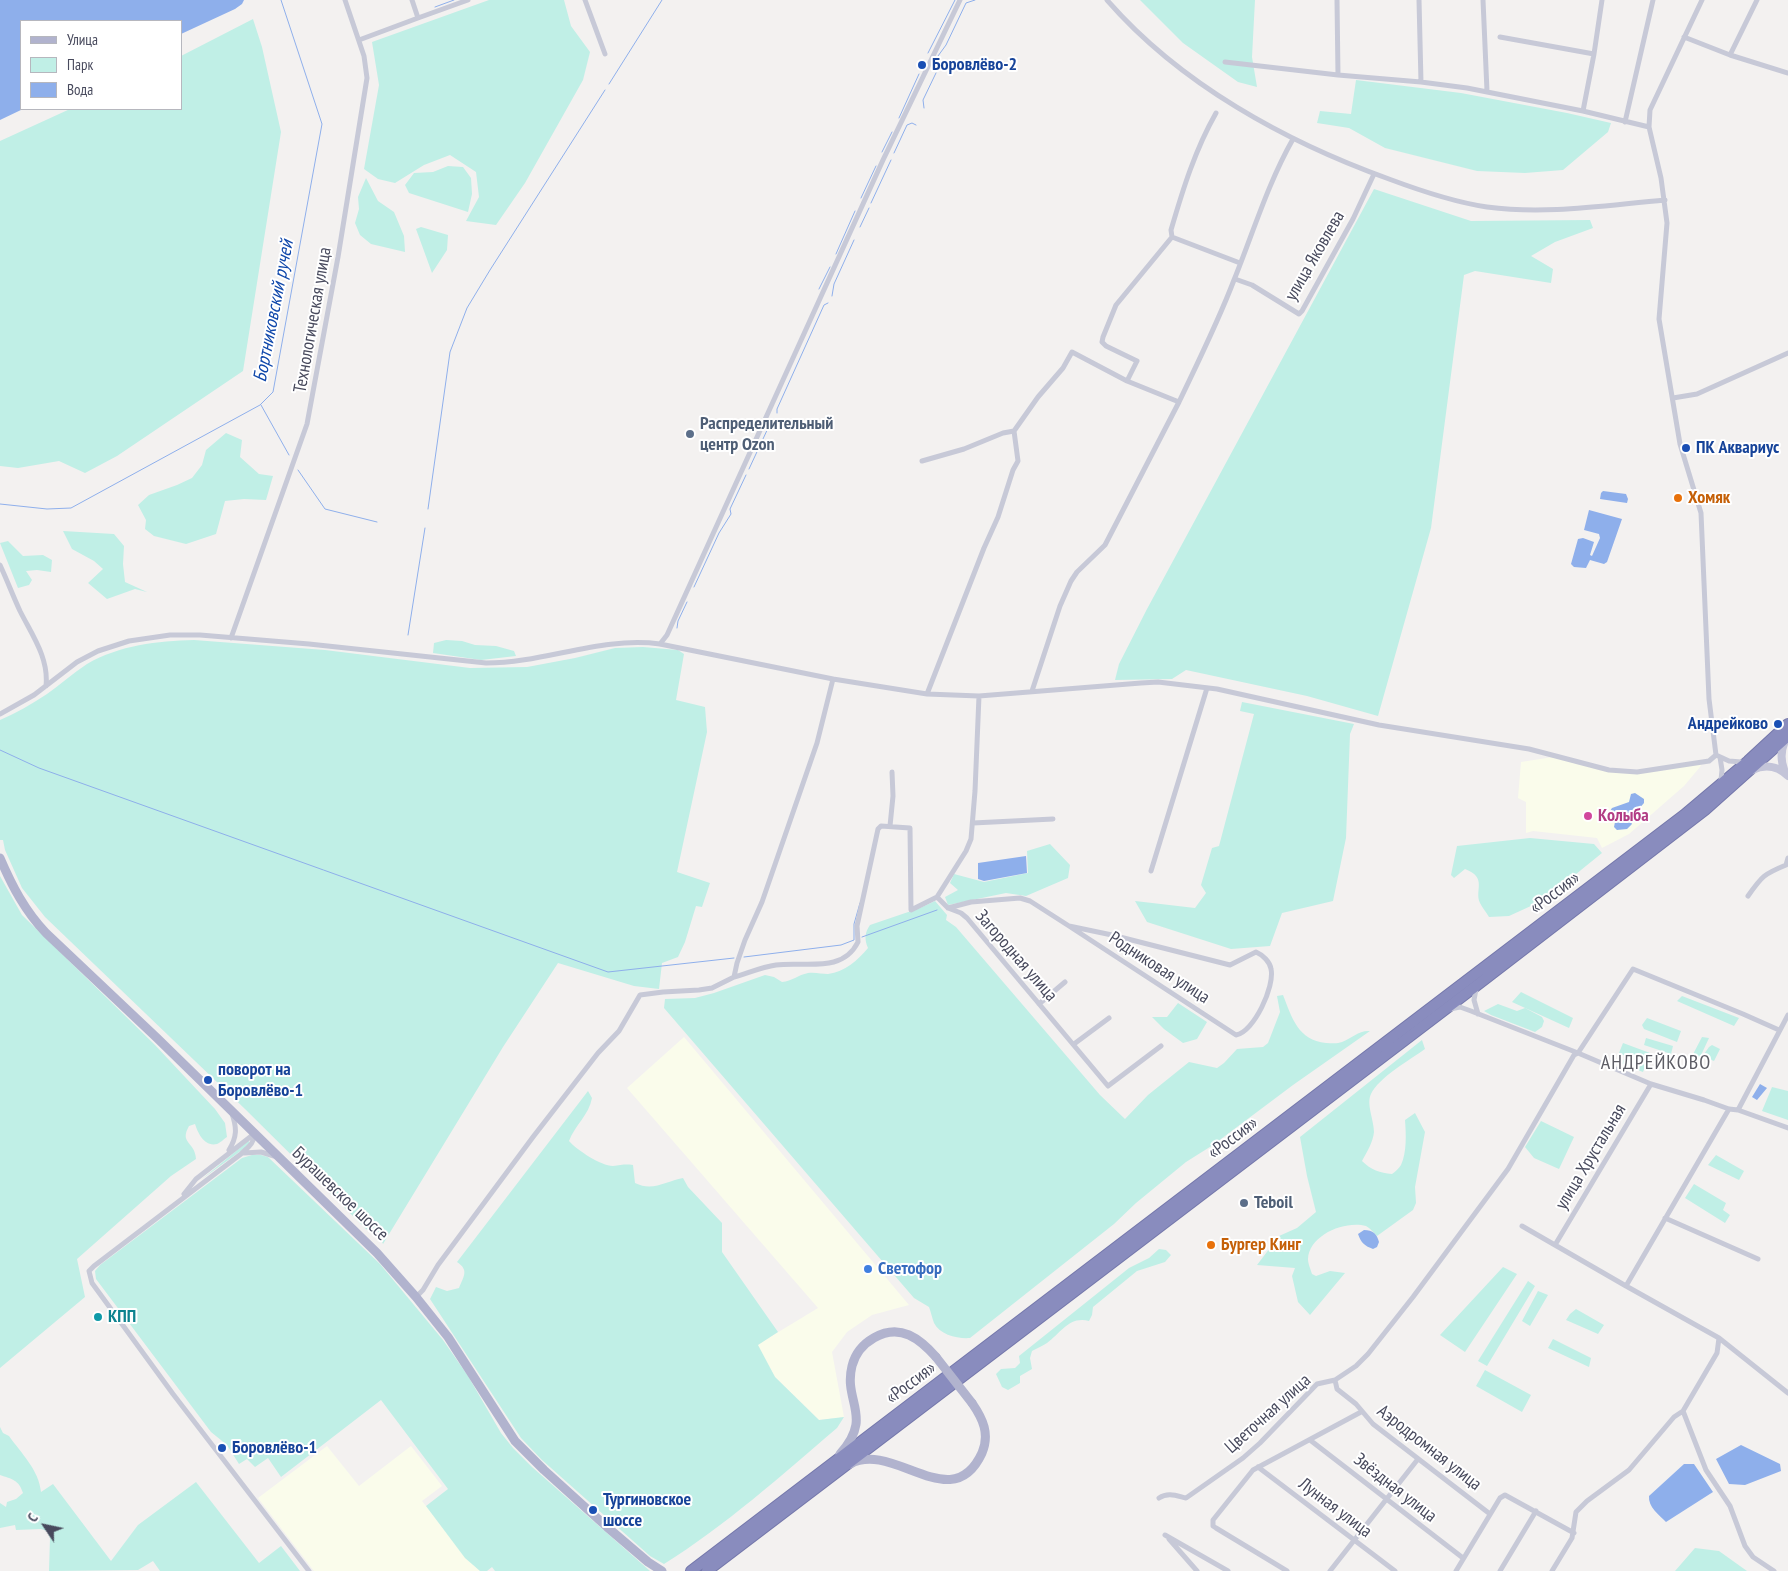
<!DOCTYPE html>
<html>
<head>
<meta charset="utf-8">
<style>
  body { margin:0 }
  #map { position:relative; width:1788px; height:1571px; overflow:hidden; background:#f3f1f0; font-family:"PT Sans Narrow",sans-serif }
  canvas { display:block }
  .legend { position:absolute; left:20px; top:20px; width:162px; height:90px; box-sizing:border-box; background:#fff; border:1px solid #b6b7be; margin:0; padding:6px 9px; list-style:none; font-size:15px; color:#484a5d }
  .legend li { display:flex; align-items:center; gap:10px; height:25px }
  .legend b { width:25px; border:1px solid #b6b7be }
  .north { position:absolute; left:20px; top:1501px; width:50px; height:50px; -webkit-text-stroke:4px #fff; paint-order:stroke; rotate:304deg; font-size:14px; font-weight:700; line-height:20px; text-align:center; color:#484a5d }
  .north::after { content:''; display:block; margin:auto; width:18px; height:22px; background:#484a5d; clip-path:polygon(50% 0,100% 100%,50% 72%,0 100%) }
</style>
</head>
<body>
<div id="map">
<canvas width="1788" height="1571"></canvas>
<ul class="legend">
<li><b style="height:6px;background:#b1b3ce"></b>Улица</li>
<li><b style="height:14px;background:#c0efe6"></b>Парк</li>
<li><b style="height:14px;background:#8eafeb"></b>Вода</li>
</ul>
<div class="north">С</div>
</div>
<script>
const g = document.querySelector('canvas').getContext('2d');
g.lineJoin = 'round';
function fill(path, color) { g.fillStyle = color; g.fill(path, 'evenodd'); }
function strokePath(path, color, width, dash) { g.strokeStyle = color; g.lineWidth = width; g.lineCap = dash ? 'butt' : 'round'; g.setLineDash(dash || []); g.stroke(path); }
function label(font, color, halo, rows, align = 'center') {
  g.font = font + ' "PT Sans Narrow",sans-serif'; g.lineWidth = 4; g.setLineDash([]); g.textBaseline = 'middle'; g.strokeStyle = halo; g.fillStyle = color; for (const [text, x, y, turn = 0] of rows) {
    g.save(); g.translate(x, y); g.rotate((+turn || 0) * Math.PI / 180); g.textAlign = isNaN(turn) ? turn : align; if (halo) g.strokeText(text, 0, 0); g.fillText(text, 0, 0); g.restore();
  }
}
fill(new Path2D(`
  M1553,757L1609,770H1636L1703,761L1700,767L1684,786L1629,834L1602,848L1597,838L1533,831L1526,833V802L1518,798L1521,762Z
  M684,1037L909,1305L872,1315L847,1332L832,1352L844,1417L819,1420L775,1377L757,1345L818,1308L627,1088Z
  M327,1446L359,1486L411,1446L442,1486L422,1501L465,1557L480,1571H314L258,1498Z`), '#fafceb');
fill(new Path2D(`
  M489,0H564L571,26L590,52L583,80L525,183L496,225L466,221L479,197L476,172L450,155L424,165L395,183L378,179L364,169L379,85L372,42Z
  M1140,0H1255L1252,57L1257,87L1238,82L1183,43Z
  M253,19L262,47L281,132L243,371L117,456L85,473L59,461L18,468L0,466V141L70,109H181V56Z
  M1356,80L1461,93L1567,113L1611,123L1608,132L1563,170L1525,173L1477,171L1385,148L1349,128L1317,123L1320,111L1351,114Z
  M448,166L463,167L471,178L472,194L468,212L409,193L405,185L414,173L433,172Z
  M366,178L378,201L394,212L404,236L405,252L371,244L360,235L355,223L359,209L358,197Z
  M1374,189L1471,221L1590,220L1593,228L1555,242L1531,256L1553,269L1551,283L1475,271L1464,275L1431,528L1378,716L1307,696L1186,670L1172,679L1115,680L1119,664L1147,609Z
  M421,227L448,235L447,250L432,273L416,229Z
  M226,433L242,440L240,457L259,474L273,476L266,500L244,499L225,501L216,534L186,544L154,536L145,529L146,520L138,505L149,495L177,485L192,478L202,465L206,450Z
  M63,531L114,534L124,546L123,564L125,582L147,592L135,589L107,599L88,583L103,569L94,561L72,549Z
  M8,541L23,556L43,555L52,560L51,572L37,570L26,571L32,580L29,585L18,588L0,543Z
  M194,640L325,650L470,668L527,667L575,658L615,648L643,647L678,650L684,654L676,700L705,707L707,732L677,872L710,883L702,907L696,906L685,942L678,957L662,963L659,989L634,986L558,963L503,1047L383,1244L378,1232L366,1229L245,1109L45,917L22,888L5,850L3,840H0V720C16,713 32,704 47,694C60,685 73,673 87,664C120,645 157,641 194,640Z
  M446,640L462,641L475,645L496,646L514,651L516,656L481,660L433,653L434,643Z
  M1242,702L1354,724L1350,734L1346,838L1333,901L1282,913L1270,946L1231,949L1147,922L1135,901L1195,908L1206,893L1201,885L1212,848L1219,846L1254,714L1240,711Z
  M1530,838L1594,844L1602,853L1544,900L1509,916L1489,917C1486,912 1482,907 1480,903C1474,890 1488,878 1465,869L1454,878L1451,875L1457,846Z
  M1050,844L1070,865L1068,878L1026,896L1006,893L948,905L945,897L958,890L950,883L954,874L984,882L1028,873L1027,851Z
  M0,876L22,915L155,1045L215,1109L225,1123L227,1137C224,1139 220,1143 217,1144C204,1147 198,1133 195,1124L189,1126C179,1144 195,1141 196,1159L171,1176L77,1259L85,1297L0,1368Z
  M935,901L947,915L946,920L956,927L1100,1095L1125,1119L1148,1095L1189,1062L1217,1068L1224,1063L1237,1049L1263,1047L1268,1043L1280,1012L1277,996L1283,995C1292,1018 1298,1040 1326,1043C1331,1043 1337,1044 1342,1042C1352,1038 1359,1030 1370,1031L1293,1085L1213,1145L1186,1162L1136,1203L1114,1224L970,1338C958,1339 940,1335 934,1323C932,1318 931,1312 929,1307L914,1298L664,1008L665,999L695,998L714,993L765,975L774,977L782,982C792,981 798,975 808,973C815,972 822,974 828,974C845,972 858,960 868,948C864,939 865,932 870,925L920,908Z
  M1521,992L1573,1018L1569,1028L1512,1002Z
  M1682,996L1739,1018L1734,1026L1677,1001Z
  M1178,1003L1207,1022L1197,1039L1183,1043L1164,1029L1152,1017H1167Z
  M1498,1004L1517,1011L1525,1008L1542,1017L1544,1021L1542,1027L1535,1032L1491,1015L1484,1011Z
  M1647,1018L1681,1031L1677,1042L1644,1029L1642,1025Z
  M1702,1037L1709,1038L1696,1066L1689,1065L1690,1060Z
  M1646,1038L1673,1046L1671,1054L1644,1045Z
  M1422,1040L1425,1049C1411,1059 1378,1078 1371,1094C1366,1104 1374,1120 1374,1132C1373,1142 1367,1152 1362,1161C1371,1170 1380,1173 1392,1174C1395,1172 1399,1168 1401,1165C1407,1152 1406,1134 1405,1120L1415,1113L1425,1132L1415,1187L1416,1203L1413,1210L1377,1236C1374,1233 1370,1228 1366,1226C1345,1220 1309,1235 1308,1259C1308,1264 1311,1270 1312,1274L1316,1276L1330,1271L1345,1273L1310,1315L1298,1302L1292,1276L1295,1268L1257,1265L1279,1236L1297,1228L1316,1212L1307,1176L1300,1137Z
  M1623,1043L1650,1053L1643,1072L1622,1064L1625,1056L1619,1053Z
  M1712,1045L1720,1049L1714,1061L1706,1058L1704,1054L1709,1047Z
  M1772,1087L1788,1091V1120L1762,1111Z
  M588,1091L592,1098C589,1115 575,1125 569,1141C577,1150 601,1166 613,1166C621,1165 625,1164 633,1165L635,1183C653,1192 666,1181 683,1178L688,1187L722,1223V1252L778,1332L758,1345L775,1377L819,1420L844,1417L837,1428C782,1475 725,1526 664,1564L650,1556L542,1460L521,1438L430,1299L436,1287L447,1291L459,1288C464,1276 469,1270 457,1262Z
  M1541,1121L1574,1137L1559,1169L1534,1158L1525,1147Z
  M249,1141V1145L202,1179L247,1142Z
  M252,1155H261L268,1157L380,1264L443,1340L468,1376L501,1433L513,1448L532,1467L650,1571H495L492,1567L487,1571H480L465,1558L426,1506L448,1489L381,1400L281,1477L268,1458L255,1467L247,1459L239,1464L227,1445L211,1432L96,1279L95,1271L100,1265L242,1158Z
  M1716,1155L1744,1171L1739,1180L1708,1165Z
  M1694,1184L1726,1203L1723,1210L1730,1215L1725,1223L1685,1198Z
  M1159,1249L1166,1250L1171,1255L1165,1262L1137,1271L1093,1307L1092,1315L1089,1321C1069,1316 1061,1333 1047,1343C1043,1346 1037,1348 1032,1351L1030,1358L1032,1369L1020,1376V1383L1008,1390L1002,1387L996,1374L1001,1369L1015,1368L1020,1363L1019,1356L1129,1268L1149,1258Z
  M1503,1267L1517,1274L1465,1352L1440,1335Z
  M1528,1281L1535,1286L1487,1366L1478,1361Z
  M1538,1291L1548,1295L1530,1326L1522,1321Z
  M1576,1309L1604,1325L1598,1334L1566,1320L1570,1314Z
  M1553,1339L1591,1358L1589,1367L1548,1348Z
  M1485,1370L1531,1395L1522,1412L1476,1386Z
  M0,1427L3,1433L9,1436C21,1453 39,1470 41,1492L53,1484L111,1561L138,1525L196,1482L259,1563L281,1546L300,1571H160L153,1561L138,1570L49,1571L50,1538L47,1531L41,1529L16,1530L15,1525L0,1528V1503L6,1507L7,1502L16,1499L23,1493C19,1480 12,1479 0,1475Z
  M1695,1548L1719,1551L1747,1571H1675Z`), '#c0efe6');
fill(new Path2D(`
  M0,0H244L242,4L235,9L181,34V21H21V109H23L0,120Z
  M1603,491L1626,494L1628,499L1627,503L1600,499L1601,493Z
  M1589,510L1622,519L1607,562L1604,564L1590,560L1586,568L1574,567L1571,564L1578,539L1583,538L1594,542L1590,555L1592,556L1600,538L1599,534L1584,530Z
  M1635,793L1644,799V803L1636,812L1615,816L1611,814L1610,811L1612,808L1629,802L1631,794Z
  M1625,820H1630L1632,824L1627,829L1617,830L1614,827L1615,822Z
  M1026,856L1027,873L984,881L978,879V863Z
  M1760,1084L1767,1088L1757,1100L1752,1097Z
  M1364,1230C1373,1230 1377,1234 1379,1242L1377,1247L1373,1249C1365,1246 1361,1243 1358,1234Z
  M1741,1445L1780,1464L1781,1471L1745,1485L1729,1484L1716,1459Z
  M1684,1464H1694L1713,1492L1666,1522C1659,1515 1648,1507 1649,1496Z`), '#8eafeb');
strokePath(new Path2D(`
  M435,7L454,0
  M928,53L955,0
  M941,64L938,56L946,45L966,3L975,0
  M609,84L662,0
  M924,108L923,100L936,73
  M899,118L919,74
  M882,152L892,132
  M894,153L907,125L912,123L916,125
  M861,198L876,166
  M871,203L891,160
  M860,227L869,208
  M836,254L855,211
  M819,289L830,267
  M832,296L834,284L854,240
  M261,405L289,455
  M777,413V409L824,305L828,303
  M749,469L769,426L774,422
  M298,470L325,509L377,522
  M0,504L47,509L71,508L260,405L273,392L322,124L281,0
  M428,509L450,352L467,308L490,270L605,90
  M694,587L719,533L731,514L730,509L746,475
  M677,628L678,621L687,602
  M408,635L425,528
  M0,750L39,768L608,972L734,958
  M1623,815L1624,820
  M862,937L937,910
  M744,957L841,945L854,940V924L860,903`), '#8eafeb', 1);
const highway = new Path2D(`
  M691,1571L1684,815L1748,761L1788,724
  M707,1571L1480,983L1705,810L1788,736`);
strokePath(highway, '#7477aa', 12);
strokePath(new Path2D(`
  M585,0L605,54
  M1107,0C1180,84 1286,142 1389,179C1421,191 1453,202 1487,207C1547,215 1606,205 1665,200
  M1337,0L1338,75
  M1419,0L1421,82
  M1483,0L1487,91
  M1702,0L1650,110L1649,127L1661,178L1667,223L1659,319L1680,444L1701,513L1709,699L1716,755L1729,761L1741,762
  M418,18L468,0
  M1500,37L1594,54
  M1684,37L1730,55L1788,73
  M359,40L418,18L412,0
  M1730,55L1757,0
  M1225,62L1338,75L1421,82L1467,88L1583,111L1649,127
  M1583,111L1594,54L1602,0
  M1625,122L1653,0
  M1172,237L1240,263
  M1235,279L1252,285L1299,314L1302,311L1353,219L1374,174
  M1127,381L1137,361L1106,346L1102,342L1103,337L1116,305L1172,237L1171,230C1183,189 1195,150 1216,113
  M1673,398L1697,394L1788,353
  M922,461L964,449L1003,433L1014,431
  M0,565C7,580 13,596 20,611C32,635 49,658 46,686
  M231,638L307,424L338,257L367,78L364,56L345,0
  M660,644L667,635L883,160L960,0
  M1032,691L1060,606L1071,581L1077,572L1105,545L1179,402
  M927,694L984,548L998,517L1013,470L1018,461L1014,431L1038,397L1063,368L1072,352L1127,381L1179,402C1198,362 1218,322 1234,280C1253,233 1268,183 1293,139
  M979,696L975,791L971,839L966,851L937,897L948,908L961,913L967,918L1108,1086L1161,1046
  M0,714L34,695L77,662L98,651L129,641L170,635H200L309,644L486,663C545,663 601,636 660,644L833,679L927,694L979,696L1141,683L1158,682L1217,689L1379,725L1529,749L1609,770L1637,772L1709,761L1716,755
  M1720,757L1722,770L1721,780
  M973,823L1053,819
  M890,826L893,796L892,772
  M1151,871L1207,688
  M1748,896C1762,876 1764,874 1786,865L1788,858
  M948,908L971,902L1020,898L1030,901L1069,926L1112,935L1230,965L1256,952C1263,955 1270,962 1271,969C1275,986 1254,1032 1236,1035L1069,926
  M734,977C748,973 762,967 776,965C805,961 842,974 858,942L857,926L878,829L881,826L910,828L911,910L937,897
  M1476,989L1474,1000L1478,1014
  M1039,1004L1065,982
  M1450,1009L1460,1007L1471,1011L1578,1053L1651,1084L1704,1100L1729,1109L1738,1110L1788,1015
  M1074,1044L1109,1018
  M1729,1109L1626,1286L1719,1338L1788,1393
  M1738,1110L1788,1128
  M254,1134C255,1143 247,1148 241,1154L94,1266L89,1271L92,1283L173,1394L309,1571
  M229,1150C237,1137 237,1128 232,1114
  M244,1153L261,1152L274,1156
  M184,1194L196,1179L254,1134
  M1665,1218L1758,1259
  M1522,1226L1626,1286
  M1555,1245L1651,1084
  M416,1297L423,1290L438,1265L533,1137L598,1053L619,1031L640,995L663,992L699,990L712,988L734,977L737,963L745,940L762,902L817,743L833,679
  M1335,1380L1337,1389L1356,1404L1373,1424L1490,1514
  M1683,1411L1706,1470L1730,1506L1745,1546L1753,1557L1774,1571
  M1310,1440L1463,1558
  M1258,1467L1395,1571
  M1159,1498C1168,1492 1177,1496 1186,1498L1243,1458L1260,1443L1317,1384L1335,1380L1356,1366L1368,1354L1413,1297L1508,1169L1574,1055L1578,1053L1633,969L1743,1014L1779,1030
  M1165,1535L1228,1571
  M1169,1539L1197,1571
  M1287,1571L1216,1528L1213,1526V1520L1253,1470L1361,1412
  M1330,1571L1418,1459
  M1456,1571L1500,1498L1505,1495L1574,1533
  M1500,1571L1536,1511
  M1552,1571L1572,1538L1576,1512L1587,1501L1629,1470L1674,1417L1683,1411L1717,1353L1719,1338`), '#c7c9d7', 5);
strokePath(new Path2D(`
  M1752,770C1765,764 1778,766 1788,776
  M1785,772C1780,760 1780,749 1787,738`), '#c3c4d8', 8);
strokePath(new Path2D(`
  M0,858C12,886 25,911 46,933L157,1038L377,1253L416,1297L448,1337L515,1441L544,1470L607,1527L648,1562L662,1571
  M840,1454C874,1416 843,1402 852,1366C858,1342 886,1325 909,1335C920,1340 929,1349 936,1357
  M850,1464C894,1440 952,1518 982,1453C990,1434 983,1419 972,1403`), '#b1b3ce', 9);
strokePath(highway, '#898cbe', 10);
strokePath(new Path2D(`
  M936,1357L972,1403`), '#b1b3ce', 9);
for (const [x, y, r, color] of [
  [922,65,5,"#1a4fb4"],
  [690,434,5,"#5c6f8a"],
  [1686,448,5,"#1a4fb4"],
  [1678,498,5,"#e8710a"],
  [1778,724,5,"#1a4fb4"],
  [1588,816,5,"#d1479c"],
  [208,1080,5,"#1a4fb4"],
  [1244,1203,5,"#5c6f8a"],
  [1211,1245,5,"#e8710a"],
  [868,1269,5,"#3f7fe0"],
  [98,1317,5,"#0f9aa8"],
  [222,1448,5,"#1a4fb4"],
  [593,1510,5,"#1a4fb4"]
]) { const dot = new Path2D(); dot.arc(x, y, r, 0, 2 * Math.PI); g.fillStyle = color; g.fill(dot); strokePath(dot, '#fff', 2); }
label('bold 18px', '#164399', '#fff', [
  ["Боровлёво-2",932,65],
  ["ПК Аквариус",1696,448],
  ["Андрейково",1768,724,"right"],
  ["поворот на",218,1070],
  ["Боровлёво-1",218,1091],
  ["Боровлёво-1",232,1448],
  ["Тургиновское",603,1500],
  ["шоссе",603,1521]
], 'left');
label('18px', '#484a5d', '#fff', [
  ["улица Яковлева",1315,256,-60],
  ["Технологическая улица",313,320,-80],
  ["«Россия»",1555,893,-37],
  ["Загородная улица",1016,956,49],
  ["Родниковая улица",1159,968,33],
  ["«Россия»",1233,1138,-37],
  ["улица Хрустальная",1591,1157,-59],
  ["Бурашевское шоссе",340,1194,44],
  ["«Россия»",911,1383,-37],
  ["Цветочная улица",1268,1414,-42],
  ["Аэродромная улица",1429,1448,38],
  ["Звёздная улица",1395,1488,38],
  ["Лунная улица",1335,1508,37]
]);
label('bold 18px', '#4e5e75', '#fff', [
  ["Распределительный",700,424],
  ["центр Ozon",700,445],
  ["Teboil",1254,1203]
], 'left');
label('bold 18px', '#c56008', '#fff', [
  ["Хомяк",1688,498],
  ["Бургер Кинг",1221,1245]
], 'left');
label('bold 18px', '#b23c85', '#fff', [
  ["Колыба",1598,816]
], 'left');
label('bold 18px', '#366cbe', '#fff', [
  ["Светофор",878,1269]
], 'left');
label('bold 18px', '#0d838f', '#fff', [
  ["КПП",108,1317]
], 'left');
label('italic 19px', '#0f47aa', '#fff', [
  ["Бортниковский ручей",274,311,-79]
]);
g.letterSpacing = '1px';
label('20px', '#5d5d65', '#fff', [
  ["АНДРЕЙКОВО",1656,1063]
]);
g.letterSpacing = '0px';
</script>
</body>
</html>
